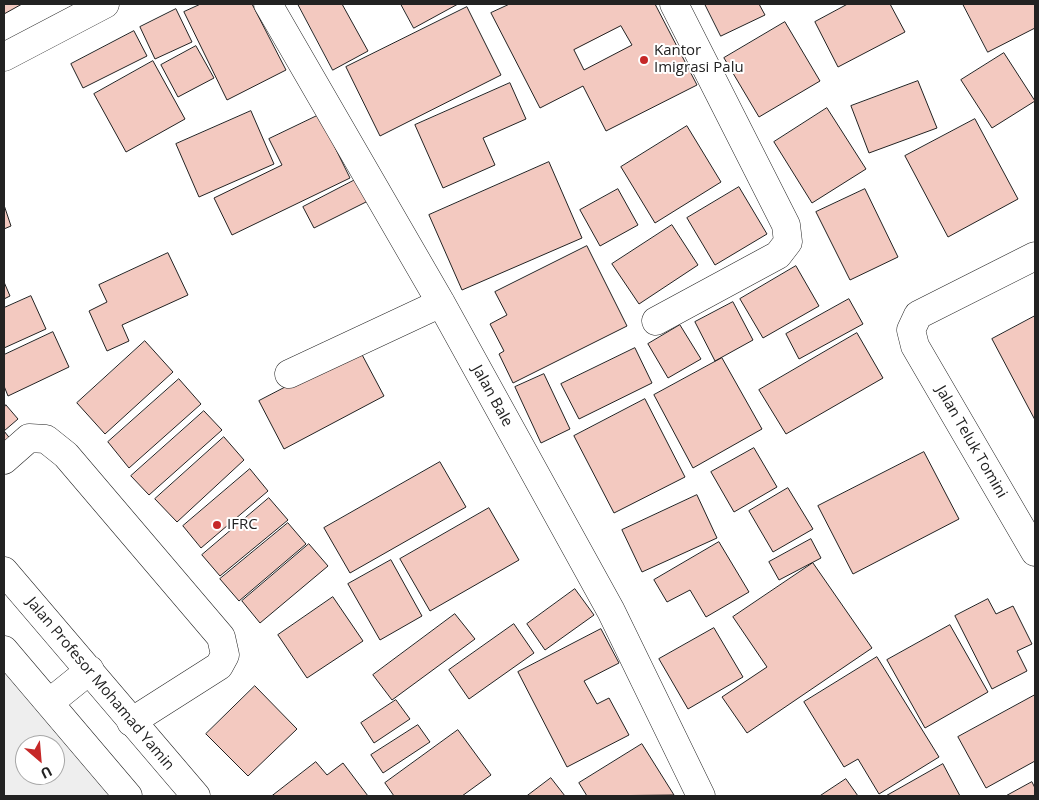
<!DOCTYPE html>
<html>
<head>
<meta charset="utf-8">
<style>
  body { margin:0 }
  #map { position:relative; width:1039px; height:800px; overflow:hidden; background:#fff; font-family:"Open Sans",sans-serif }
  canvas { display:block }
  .frame { position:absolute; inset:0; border:5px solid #222; pointer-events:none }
  .north { position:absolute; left:15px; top:735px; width:50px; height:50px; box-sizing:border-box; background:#fff; border:1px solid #a7a7a7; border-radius:50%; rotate:153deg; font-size:14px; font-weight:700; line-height:20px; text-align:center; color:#222 }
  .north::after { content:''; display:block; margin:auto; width:18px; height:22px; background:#c62828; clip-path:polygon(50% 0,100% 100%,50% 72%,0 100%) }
</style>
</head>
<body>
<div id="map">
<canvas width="1039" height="800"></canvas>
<div class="frame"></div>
<div class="north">U</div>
</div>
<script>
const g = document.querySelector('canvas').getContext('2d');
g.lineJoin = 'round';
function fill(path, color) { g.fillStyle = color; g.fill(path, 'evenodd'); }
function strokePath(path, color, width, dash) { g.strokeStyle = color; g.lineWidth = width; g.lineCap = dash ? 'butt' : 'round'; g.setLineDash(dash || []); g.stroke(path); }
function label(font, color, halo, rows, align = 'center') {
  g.font = font + ' "Open Sans",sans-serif'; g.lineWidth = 4; g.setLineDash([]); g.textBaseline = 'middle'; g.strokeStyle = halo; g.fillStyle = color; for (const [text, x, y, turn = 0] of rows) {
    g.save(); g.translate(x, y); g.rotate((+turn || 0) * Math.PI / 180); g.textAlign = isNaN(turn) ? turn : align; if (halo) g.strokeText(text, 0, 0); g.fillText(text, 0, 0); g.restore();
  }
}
const green = new Path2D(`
  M4,660L118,796H4ZM25,745H55V775H25Z`);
fill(green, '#eee');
strokePath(green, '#6f6f6f', 1);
const building = new Path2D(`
  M4,4H22L4,14Z
  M201,4H252L286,70L227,100L184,12Z
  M298,4H342L368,51L333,70Z
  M401,4H458L414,28Z
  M510,4H655L697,85L606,131L583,86L540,108L491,13ZM621,26L632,45L584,70L574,50Z
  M705,4H759L765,15L721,36Z
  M848,4H890L905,32L838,67L815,22Z
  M963,4H1035V28L988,52Z
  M467,7L501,75L380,136L346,67Z
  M176,9L192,42L155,59L140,27Z
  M785,22L820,81L759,117L724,58Z
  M134,31L147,56L83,88L71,64Z
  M196,46L214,78L178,97L161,65Z
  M1004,53L1035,101L992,128L961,80Z
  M153,61L185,119L126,152L94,94Z
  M918,81L937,128L869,153L851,106Z
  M510,83L526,119L483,138L495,165L443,188L415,125Z
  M827,108L866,169L812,203L774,142Z
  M251,111L274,164L199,197L176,144Z
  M319,115L350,178L232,235L214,198L282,165L269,139Z
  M975,119L1018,199L948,237L905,156Z
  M687,126L721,182L655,223L621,167Z
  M549,162L582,238L462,290L429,215Z
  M357,179L368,201L314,228L303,207Z
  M739,187L767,234L715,265L687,218Z
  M618,189L638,225L600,246L580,210Z
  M865,189L898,257L850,280L816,212Z
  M4,205L11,226L4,229Z
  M672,225L698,265L639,304L612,264Z
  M587,246L627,326L513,383L499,354L504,351L490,324L507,315L495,292Z
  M168,253L188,295L122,325L129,341L107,351L89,311L107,302L99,285Z
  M796,266L819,306L763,338L740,299Z
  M4,282L10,296L4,299Z
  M31,296L46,329L4,348V308Z
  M849,299L863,324L799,359L786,334Z
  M733,302L753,340L715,361L695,322Z
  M1035,316V420L992,339Z
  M680,325L701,359L668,378L648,344Z
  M53,332L69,367L8,396L4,386V355Z
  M857,333L883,378L786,434L759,390Z
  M145,341L173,372L105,434L77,403Z
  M635,348L652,383L579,419L561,384Z
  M359,349L384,396L284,449L259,401Z
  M722,358L762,429L693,468L654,395Z
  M544,374L570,429L541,443L515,387Z
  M179,379L201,404L129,468L108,442Z
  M645,399L685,477L614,513L574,436Z
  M6,405L18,419L4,431V408Z
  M204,411L222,430L149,495L131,476Z
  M4,431L12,441L4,448Z
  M224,437L244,460L177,522L155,499Z
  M754,448L777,487L734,512L711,472Z
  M924,452L959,519L853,574L818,506Z
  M440,462L466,507L350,573L324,528Z
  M250,469L268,491L201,548L183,526Z
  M788,488L813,529L773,552L749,511Z
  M697,495L717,538L642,572L622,530Z
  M269,498L288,520L220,576L202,555Z
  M489,508L519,560L430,611L400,559Z
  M288,523L306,544L239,601L220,579Z
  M811,539L821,558L779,580L769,562Z
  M719,542L749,592L706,617L690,590L667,602L654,580Z
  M309,544L328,566L260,623L242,601Z
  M391,560L422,616L380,640L348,584Z
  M813,563L872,648L747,733L722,697L767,667L733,617Z
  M575,589L594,615L545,650L527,624Z
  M333,597L363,641L307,678L278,635Z
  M988,599L996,614L1013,606L1032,644L1017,651L1027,671L992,689L955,616Z
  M455,614L475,639L392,700L373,675Z
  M514,624L534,653L469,699L449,670Z
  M950,625L988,692L925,728L887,660Z
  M714,628L743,677L688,709L659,659Z
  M601,629L619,663L584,681L597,704L609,698L629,735L567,767L518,672Z
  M877,657L939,757L879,794L858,759L844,767L804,702Z
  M255,686L297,729L248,776L206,734Z
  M1035,695V761L986,788L958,737Z
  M396,700L410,719L374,743L361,723Z
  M418,725L430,742L383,773L371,755Z
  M458,730L491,775L462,796H394L385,783Z
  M642,744L674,795L587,796L579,783Z
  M316,762L327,775L343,763L368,796H272Z
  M943,764L960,796H886Z
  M551,778L565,796H527Z
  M846,779L858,796H820Z
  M1032,782L1035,788V796H1006Z`);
fill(building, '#f3c9c0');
strokePath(building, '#222', 1);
const street = new Path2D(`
  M268,4L441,303L611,611L701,796
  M4,57L105,4
  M1035,256L918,315L911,330L915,346L1035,552
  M656,321L778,255L788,242L786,225L674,4
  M289,374L441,303
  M4,460L29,438L46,439L66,455L221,637L225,655L219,666L131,722`);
const primary = new Path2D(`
  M4,571L196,796
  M4,650L128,796
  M49,703L90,670`);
strokePath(street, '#222', 29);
strokePath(primary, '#222', 29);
strokePath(street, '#fff', 28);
strokePath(primary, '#fff', 28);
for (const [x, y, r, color] of [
  [644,60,5,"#c62828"],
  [217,525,5,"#c62828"]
]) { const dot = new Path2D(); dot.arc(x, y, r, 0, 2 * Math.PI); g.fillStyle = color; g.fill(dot); strokePath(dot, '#fff', 2); }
label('15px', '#222', '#fff', [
  ["Kantor",654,51],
  ["Imigrasi Palu",654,68],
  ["IFRC",227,525]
], 'left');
label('15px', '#222', '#fff', [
  ["Jalan Bale",492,396,61],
  ["Jalan Teluk Tomini",971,442,60],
  ["Jalan Profesor Mohamad Yamin",100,684,50]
]);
</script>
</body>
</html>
